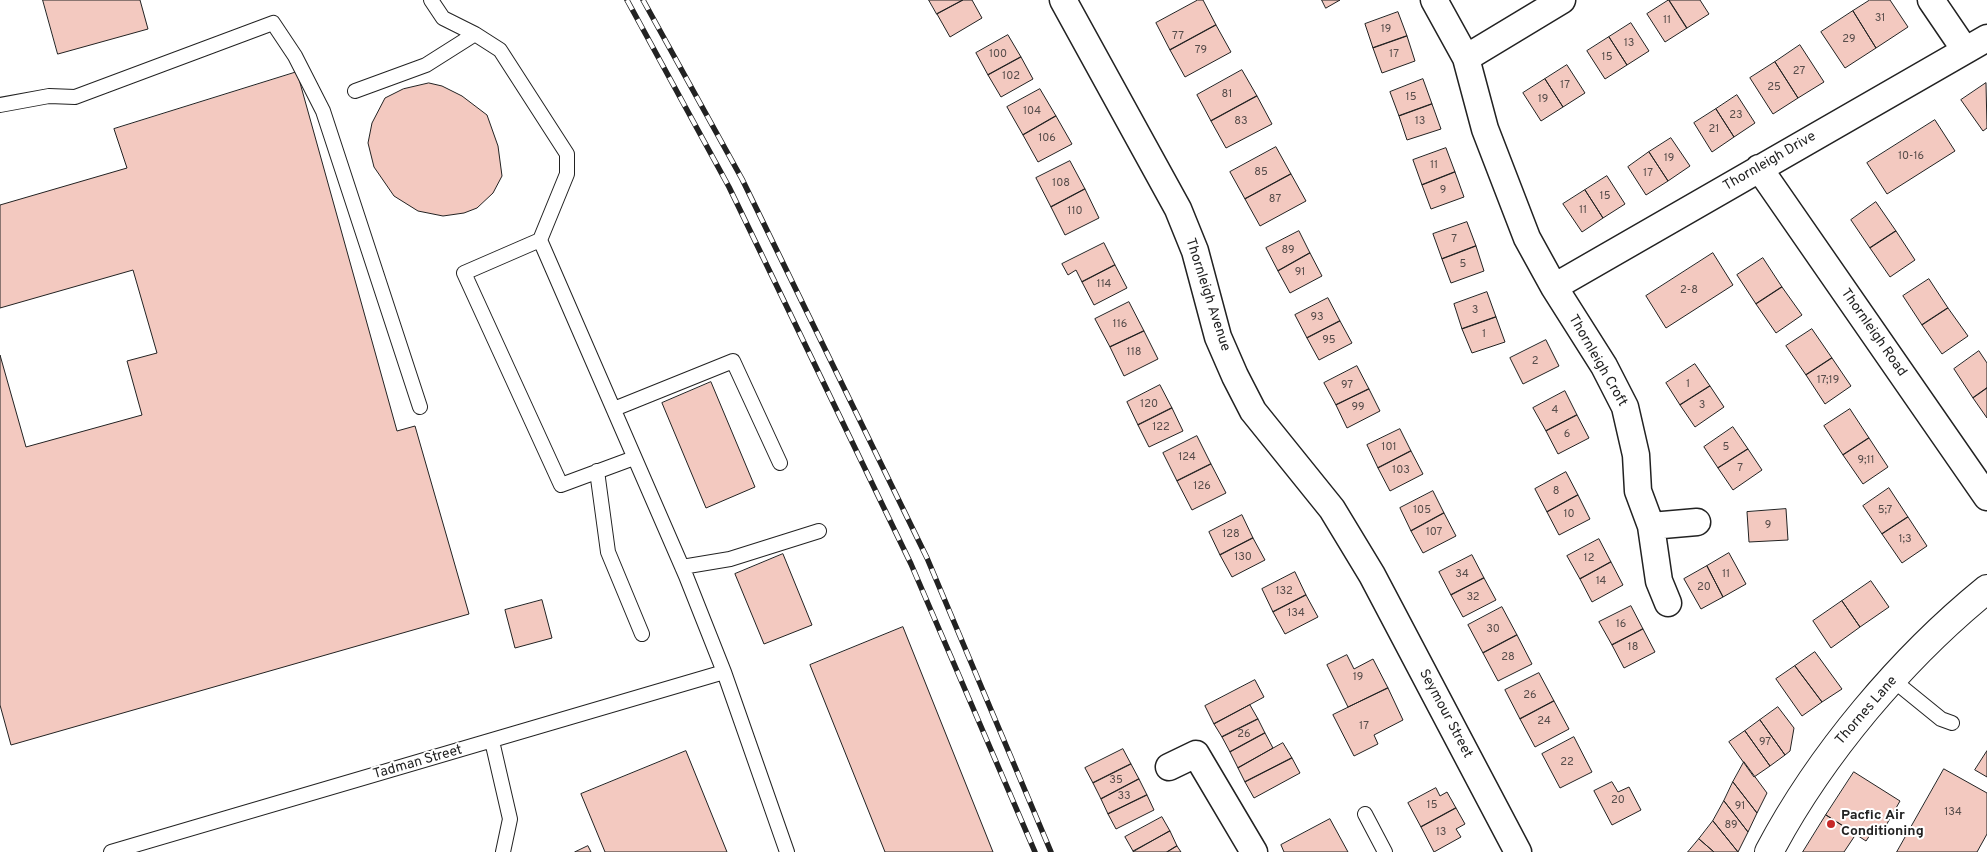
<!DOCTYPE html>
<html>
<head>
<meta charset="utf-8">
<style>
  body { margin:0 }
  canvas { display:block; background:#fff }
</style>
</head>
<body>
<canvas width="1987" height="852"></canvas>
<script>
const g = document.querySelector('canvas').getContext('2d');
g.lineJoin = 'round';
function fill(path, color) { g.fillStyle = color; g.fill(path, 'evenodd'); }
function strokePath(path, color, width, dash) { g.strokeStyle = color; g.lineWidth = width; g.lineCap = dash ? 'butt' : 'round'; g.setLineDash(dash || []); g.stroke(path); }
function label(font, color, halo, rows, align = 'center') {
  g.font = font + ' Overpass,sans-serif'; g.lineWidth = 4; g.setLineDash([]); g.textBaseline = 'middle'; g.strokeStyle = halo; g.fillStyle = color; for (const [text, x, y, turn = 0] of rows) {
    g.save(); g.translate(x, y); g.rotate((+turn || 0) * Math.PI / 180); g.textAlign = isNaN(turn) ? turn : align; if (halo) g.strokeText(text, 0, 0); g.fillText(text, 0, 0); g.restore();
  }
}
const building = new Path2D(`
  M43,0H140L148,29L58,54Z
  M929,0H963L937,14Z
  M963,0H972L982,18L950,37L937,14Z
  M1198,0H1203L1216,25L1170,50L1156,23Z
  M1322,0H1340L1326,8Z
  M1669,0L1687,28L1665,42L1647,14Z
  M1669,0H1700L1709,14L1687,28Z
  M1870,0H1890L1908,27L1876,48L1853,11Z
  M1853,11L1876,48L1845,68L1821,32Z
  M1398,12L1407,36L1373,48L1365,24Z
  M1631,23L1649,51L1627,65L1609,37Z
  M1216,25L1231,52L1185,77L1170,50Z
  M1008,35L1021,57L988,75L976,53Z
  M1407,36L1415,61L1382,73L1373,48Z
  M1609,37L1627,65L1605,79L1587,51Z
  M1800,45L1824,82L1798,98L1775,62Z
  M1021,57L1033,79L1001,97L988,75Z
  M1775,62L1798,98L1773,114L1750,78Z
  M1567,65L1585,93L1563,107L1545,79Z
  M1242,70L1257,96L1211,121L1197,95Z
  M297,72L397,431L415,426L469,614L11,745L0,705V355L26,447L142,415L127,361L157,353L133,270L0,308V205L127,168L114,129Z
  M1423,79L1432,104L1399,116L1390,92Z
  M1545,79L1563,107L1541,121L1523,93Z
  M429,83L442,86L462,96L487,115L498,146L502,176L493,193L477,208L464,213L443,216L418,211L394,196L374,167L368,143L372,123L385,98L403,89Z
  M1986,83L1987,128L1983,131L1961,100Z
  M1040,89L1056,116L1023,135L1007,107Z
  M1737,95L1755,123L1734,137L1716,109Z
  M1257,96L1272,124L1226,148L1211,121Z
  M1432,104L1441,129L1407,140L1399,116Z
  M1716,109L1734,137L1712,152L1694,123Z
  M1056,116L1072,144L1038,162L1023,135Z
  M1935,120L1955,151L1887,194L1867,163Z
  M1671,138L1690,166L1668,181L1649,152Z
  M1276,147L1291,174L1245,199L1230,172Z
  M1446,148L1455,172L1422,185L1413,160Z
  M1649,152L1668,181L1646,195L1628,167Z
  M1070,161L1085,189L1051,207L1036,178Z
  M1455,172L1464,197L1431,209L1422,185Z
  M1291,174L1306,201L1260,226L1245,199Z
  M1607,176L1625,204L1603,218L1585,190Z
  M1085,189L1099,218L1065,235L1051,207Z
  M1585,190L1603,218L1582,232L1563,204Z
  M1876,202L1896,231L1870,248L1851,220Z
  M1467,222L1476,246L1442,259L1433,234Z
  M1299,231L1310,253L1278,271L1266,248Z
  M1896,231L1915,260L1890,277L1870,248Z
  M1104,243L1115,265L1082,282L1076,270L1068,275L1062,264Z
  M1476,246L1484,271L1451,283L1442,259Z
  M1310,253L1322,276L1290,293L1278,271Z
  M1713,253L1733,285L1666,328L1646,296Z
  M1763,258L1782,287L1756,304L1737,275Z
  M1115,265L1127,288L1094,305L1082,282Z
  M1929,279L1948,308L1922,325L1903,296Z
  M1782,287L1802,315L1776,333L1756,304Z
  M1487,292L1496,317L1462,329L1454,304Z
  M1328,298L1340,321L1307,338L1295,315Z
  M1129,302L1144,331L1110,347L1095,319Z
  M1948,308L1968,336L1942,354L1922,325Z
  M1496,317L1505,342L1472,353L1462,329Z
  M1340,321L1352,343L1319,360L1307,338Z
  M1812,329L1832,358L1806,375L1786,346Z
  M1144,331L1158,359L1124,376L1110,347Z
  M1546,340L1559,366L1523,384L1510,358Z
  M1979,351L1987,363V388L1973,398L1954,369Z
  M1832,358L1851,386L1825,404L1806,375Z
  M1695,364L1710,386L1680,405L1666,383Z
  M1357,366L1369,389L1336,405L1324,383Z
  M711,382L755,487L706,508L662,403Z
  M1160,385L1172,408L1138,425L1127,402Z
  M1710,386L1724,407L1695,427L1680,405Z
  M1987,388V418L1973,398Z
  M1369,389L1380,411L1347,428L1336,405Z
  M1565,391L1577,415L1546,431L1533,408Z
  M1172,408L1183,431L1149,447L1138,425Z
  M1850,409L1869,438L1843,455L1824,426Z
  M1577,415L1589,438L1558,454L1546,431Z
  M1733,427L1748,449L1718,468L1704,447Z
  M1400,429L1411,451L1378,468L1367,445Z
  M1197,436L1211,464L1177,481L1163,453Z
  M1869,438L1888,467L1863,484L1843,455Z
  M1748,449L1762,470L1733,490L1718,468Z
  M1411,451L1423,474L1390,491L1378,468Z
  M1211,464L1226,493L1192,510L1177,481Z
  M1566,472L1578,495L1547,512L1535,489Z
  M1889,488L1908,517L1882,534L1863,506Z
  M1433,491L1444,513L1411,531L1400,508Z
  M1578,495L1590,519L1559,535L1547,512Z
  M1786,509L1788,540L1749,542L1747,512Z
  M1444,513L1456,536L1423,553L1411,531Z
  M1242,515L1253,538L1220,555L1209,532Z
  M1908,517L1927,546L1902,563L1882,534Z
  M1253,538L1265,560L1232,577L1220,555Z
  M1599,539L1611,562L1580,579L1567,556Z
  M1729,553L1746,584L1723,597L1707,566Z
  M783,554L812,625L764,644L735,574Z
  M1472,555L1484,578L1451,595L1439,572Z
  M1611,562L1623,585L1592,602L1580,579Z
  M1707,566L1723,597L1701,609L1684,579Z
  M1295,572L1306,595L1273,612L1262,589Z
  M1484,578L1496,600L1463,617L1451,595Z
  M1871,581L1889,607L1860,627L1842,601Z
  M1306,595L1318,617L1285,634L1273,612Z
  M542,600L552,638L515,648L505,610Z
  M1842,601L1860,627L1831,648L1813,621Z
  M1631,606L1643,629L1612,645L1599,622Z
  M1502,607L1517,635L1483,653L1468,625Z
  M903,627L993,852H885L810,665Z
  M1643,629L1655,652L1624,668L1612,645Z
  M1517,635L1532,664L1498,681L1483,653Z
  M1815,652L1842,689L1822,702L1795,666Z
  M1347,655L1354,669L1373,659L1388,688L1348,707L1327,665Z
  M1795,666L1822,702L1802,716L1776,679Z
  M1539,673L1554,701L1520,719L1505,690Z
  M1255,680L1264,697L1214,724L1205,706Z
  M1388,688L1403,720L1374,735L1378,744L1354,756L1333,715Z
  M1554,701L1569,729L1535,747L1520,719Z
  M1250,705L1258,719L1222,737L1214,724Z
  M1778,707L1794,728L1790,751L1785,755L1760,720Z
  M1258,719L1265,733L1230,752L1222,737Z
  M1760,720L1785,755L1770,766L1745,731Z
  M1745,731L1770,766L1754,777L1729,742Z
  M1265,733L1273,748L1238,768L1230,752Z
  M1574,737L1592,772L1560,788L1542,754Z
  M1283,743L1292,758L1245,782L1238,768Z
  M1123,749L1131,764L1093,783L1085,768Z
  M686,751L727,852H605L581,794Z
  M1987,751V777L1975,770Z
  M1292,758L1300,773L1254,798L1245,782Z
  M1744,762L1767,793L1757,813L1733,782Z
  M1131,764L1139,779L1101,799L1093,783Z
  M1944,769L1987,793V834L1977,852H1897Z
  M1854,772L1900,801L1880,836L1872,832L1866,841L1826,815Z
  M1139,779L1147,795L1108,814L1101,799Z
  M1612,782L1618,792L1629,787L1641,810L1612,825L1594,791Z
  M1733,782L1757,813L1748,832L1724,801Z
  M1436,788L1440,796L1447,792L1456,808L1421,827L1408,803Z
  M1147,795L1154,810L1116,829L1108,814Z
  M1724,801L1748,832L1738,852L1713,821Z
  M1456,808L1465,824L1456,829L1461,837L1434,852L1421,827Z
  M1826,815L1856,834L1844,852H1803Z
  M1162,817L1170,831L1133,851L1125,837Z
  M1330,819L1348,852H1284L1281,845Z
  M1713,821L1738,852H1714L1699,839Z
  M1170,831L1177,846L1167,852H1133Z
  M1699,839L1714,852H1688Z
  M588,846L591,852H575Z
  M1177,846L1181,852H1167Z`);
fill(building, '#f3c9c0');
strokePath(building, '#222', 1);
const service = new Path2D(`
  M431,0L443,18L475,34L500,50L567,154V174L540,240L464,273L561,485L634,458
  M355,91L426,65L475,34
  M0,105L49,96L75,97L273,23L295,56L323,111L420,407
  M540,240L686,576L724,672L787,852
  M614,409L733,361L780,463
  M597,471L608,552L642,634
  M682,567L730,559L819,531
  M1893,680L1941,719L1952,723
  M492,741L510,819L503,852
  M1365,814L1385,852
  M111,852L724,672`);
const minor = new Path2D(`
  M1063,0L1178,209L1195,251L1218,337L1235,376L1253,411L1332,509L1372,575L1518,852
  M1434,0L1466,58L1485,129L1527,238L1554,287L1604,366L1625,407L1636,455L1638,491L1651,526L1659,581L1668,603
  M1931,0L1965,50
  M1466,58L1562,0
  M1759,168L1987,497
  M1554,287L1987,38
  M1651,526L1697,522
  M1169,767L1196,754L1254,852`);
const tertiary = new Path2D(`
  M1769,852C1820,755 1902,658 1987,589`);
strokePath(service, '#222', 16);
strokePath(minor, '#222', 29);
strokePath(tertiary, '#222', 30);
strokePath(service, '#fff', 14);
strokePath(minor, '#fff', 26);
strokePath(tertiary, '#fff', 28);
const rail = new Path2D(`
  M627,0L729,187L911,564L1035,852
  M643,0L742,179L927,558L1051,852`);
strokePath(rail, '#222', 5.5);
strokePath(rail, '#fff', 4, [11]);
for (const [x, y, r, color] of [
  [1831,824,5,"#c62828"]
]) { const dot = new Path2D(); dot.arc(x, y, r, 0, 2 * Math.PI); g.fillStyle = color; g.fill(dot); strokePath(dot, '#fff', 2); }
label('11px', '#564c4a', null, [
  ["31",1880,19],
  ["11",1667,21],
  ["19",1386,30],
  ["77",1178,37],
  ["29",1849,40],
  ["13",1629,44],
  ["79",1201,51],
  ["100",998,55],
  ["17",1394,55],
  ["15",1607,58],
  ["27",1799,72],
  ["102",1011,77],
  ["17",1565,86],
  ["25",1774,88],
  ["81",1227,95],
  ["15",1411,98],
  ["19",1543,100],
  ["104",1032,112],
  ["23",1736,116],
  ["83",1241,122],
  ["13",1420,122],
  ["21",1714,130],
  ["106",1047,139],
  ["10-16",1911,157],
  ["19",1669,159],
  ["11",1434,166],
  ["85",1261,173],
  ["17",1648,174],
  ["108",1061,184],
  ["9",1443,191],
  ["15",1605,197],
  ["87",1275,200],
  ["11",1583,211],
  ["110",1075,212],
  ["7",1454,240],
  ["89",1288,251],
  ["5",1463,265],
  ["91",1300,273],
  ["114",1104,285],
  ["2-8",1689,291],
  ["3",1475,311],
  ["93",1317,318],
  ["116",1120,325],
  ["1",1484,335],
  ["95",1329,341],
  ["118",1134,353],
  ["2",1535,362],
  ["17;19",1828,381],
  ["1",1688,385],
  ["97",1347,386],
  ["120",1149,405],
  ["3",1702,406],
  ["99",1358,408],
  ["4",1555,411],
  ["122",1161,428],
  ["6",1567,435],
  ["101",1389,448],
  ["5",1726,448],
  ["124",1187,458],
  ["9;11",1866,461],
  ["7",1740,469],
  ["103",1401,471],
  ["126",1202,487],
  ["8",1556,492],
  ["105",1422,511],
  ["5;7",1885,511],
  ["10",1569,515],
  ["9",1768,526],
  ["107",1434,533],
  ["128",1231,535],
  ["1;3",1905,540],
  ["130",1243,558],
  ["12",1589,559],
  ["34",1462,575],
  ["11",1726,575],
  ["14",1601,582],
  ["20",1704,588],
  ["132",1284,592],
  ["32",1473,598],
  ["134",1296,614],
  ["16",1621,625],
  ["30",1493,630],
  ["18",1633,648],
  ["28",1508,658],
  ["19",1358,678],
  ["26",1530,696],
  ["24",1544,722],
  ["17",1364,727],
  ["26",1244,735],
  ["97",1765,743],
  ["22",1567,763],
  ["35",1116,781],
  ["33",1124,797],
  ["20",1618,801],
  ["15",1432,806],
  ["91",1740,807],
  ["134",1953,813],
  ["89",1731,826],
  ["13",1441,833]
]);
label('14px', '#222', '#fff', [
  ["Thornleigh Drive",1770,162,-30],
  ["Thornleigh Avenue",1207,295,72],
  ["Thornleigh Road",1873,333,55],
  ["Thornleigh Croft",1597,361,60],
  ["Thornes Lane",1867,711,-49],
  ["Seymour Street",1445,714,62],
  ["Tadman Street",418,763,-16]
]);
label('bold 14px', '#222', '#fff', [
  ["Pacfic Air",1841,816],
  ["Conditioning",1841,832]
], 'left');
</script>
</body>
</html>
